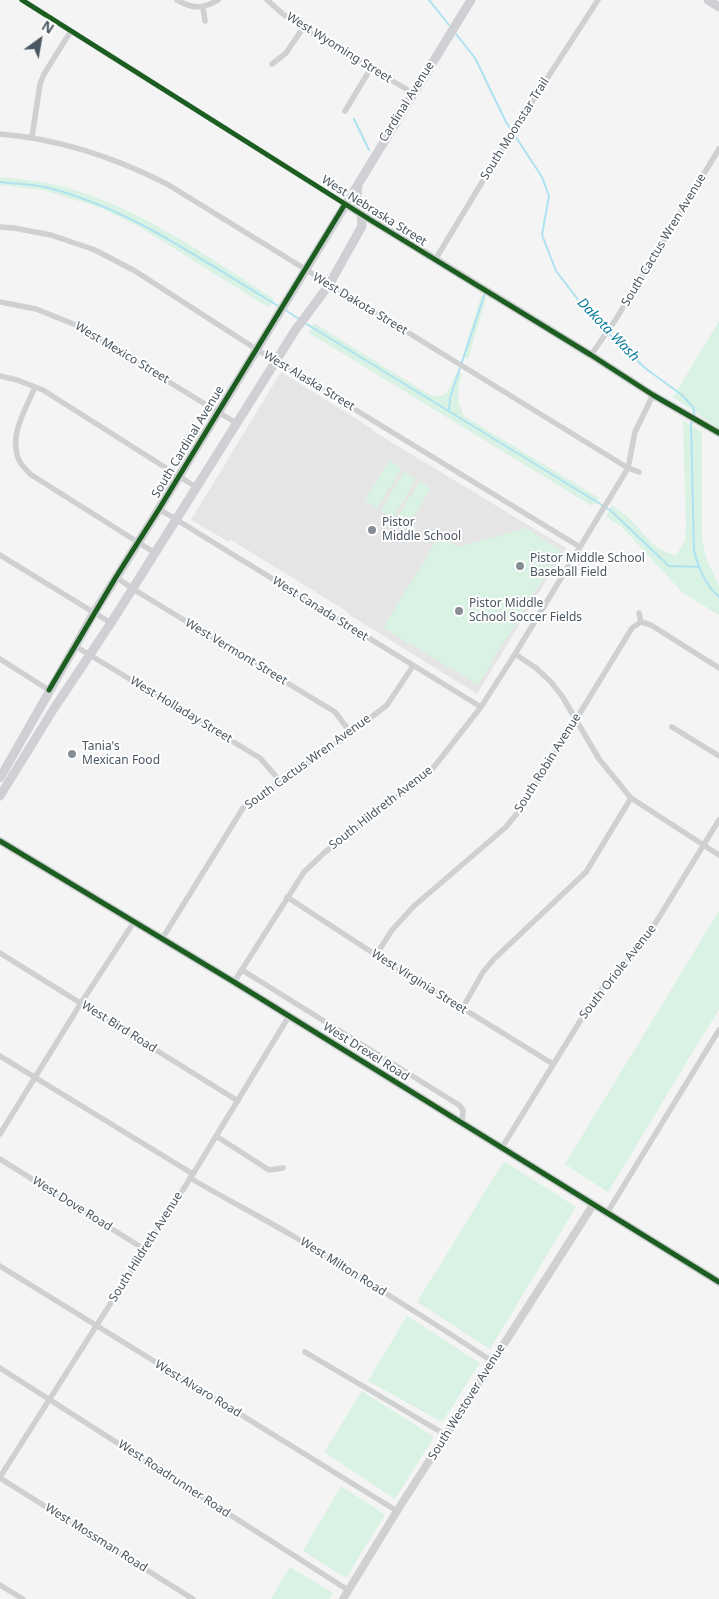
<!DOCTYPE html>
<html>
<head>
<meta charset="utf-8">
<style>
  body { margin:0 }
  #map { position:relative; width:719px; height:1599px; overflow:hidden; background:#f4f4f4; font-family:"Noto Sans",sans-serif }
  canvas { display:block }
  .north { position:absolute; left:15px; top:15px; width:50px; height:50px; -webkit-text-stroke:4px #fff; paint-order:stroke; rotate:32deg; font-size:14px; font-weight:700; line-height:20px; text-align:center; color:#4a5661 }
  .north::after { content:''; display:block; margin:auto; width:18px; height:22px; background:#4a5661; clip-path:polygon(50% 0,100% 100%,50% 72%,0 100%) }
</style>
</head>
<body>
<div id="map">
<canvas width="719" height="1599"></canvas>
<div class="north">N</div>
</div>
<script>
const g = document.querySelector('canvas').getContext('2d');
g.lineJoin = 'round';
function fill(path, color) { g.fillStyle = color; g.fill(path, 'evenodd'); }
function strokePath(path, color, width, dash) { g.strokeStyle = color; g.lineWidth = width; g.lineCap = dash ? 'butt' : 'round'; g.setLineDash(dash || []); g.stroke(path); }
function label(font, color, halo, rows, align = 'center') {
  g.font = font + ' "Noto Sans",sans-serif'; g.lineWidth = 4; g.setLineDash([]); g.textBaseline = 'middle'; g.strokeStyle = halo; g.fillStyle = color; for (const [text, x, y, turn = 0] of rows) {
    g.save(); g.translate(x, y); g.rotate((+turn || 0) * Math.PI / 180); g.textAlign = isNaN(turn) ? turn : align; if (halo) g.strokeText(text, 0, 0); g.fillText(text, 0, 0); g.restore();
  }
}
fill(new Path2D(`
  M281,372L371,428L373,431L566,548L477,694L353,617L343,609L231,540L229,542L191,520Z`), '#e6e5e6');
fill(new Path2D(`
  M0,177C20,179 41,181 60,186C139,206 206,256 274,299L269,308L143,229L101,208L43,190L0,185Z
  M481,296L486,299L468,359L463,356Z
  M719,321V429L673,397Z
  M314,323L430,395L441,396L447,393L457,372L462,374C457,393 456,398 464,416L599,498L592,506L309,333Z
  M683,421L702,432V540L707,560L719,586V615L683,593L621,526L606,517L612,505C617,509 623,513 628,517C643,532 654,552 676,555L685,541L686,525Z
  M389,461L402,468L377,508L365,500Z
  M404,472L416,479L393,518L381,510Z
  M420,481L431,488L408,526L396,519Z
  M526,528L561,550L478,685L383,628L439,536L458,547Z
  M719,911V1009L608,1192L565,1164Z
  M504,1161L576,1207L490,1349L417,1302Z
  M407,1316L480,1363L442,1422L368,1381Z
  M362,1391L434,1437L395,1499L324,1452Z
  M341,1486L385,1515L346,1578L303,1551Z
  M290,1567L333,1593L329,1599H271Z`), '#d9f2e3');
strokePath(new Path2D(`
  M429,0L449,25
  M456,34L475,58L506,122L542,177L549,196L542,235L556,271L590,315L606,331L645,368L682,395L693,407L695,417
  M354,119L369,150
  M0,182C16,184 34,184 49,188C134,210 205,263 280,307
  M284,309L299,319
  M305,323L610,510L669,566L699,567
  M449,410L450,398L485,293
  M693,421L691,423L694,551C699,569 705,584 719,597`), '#aee2f0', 2);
strokePath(new Path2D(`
  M22,0L345,204
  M177,0C193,9 202,9 218,0
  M267,0L283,14L303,28L413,93
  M203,7L205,21
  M272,64L286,53L303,28
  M345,111L371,68
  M0,134C60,139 114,157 167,184L628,468L639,472
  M32,137L40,84L44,74L71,31
  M0,227L14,228L51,235L95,250L135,271L256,349L580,547
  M435,260L513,131L598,0
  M0,302L36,309L76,325L236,423
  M591,355L616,319L719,149
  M0,376L17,380L43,390L196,487
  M35,387C26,409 7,437 20,462C22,466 27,470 30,474L155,553
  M159,509L481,707
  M0,555L111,623
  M116,577L133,589L335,712L351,733
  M639,613L641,622
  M641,622L651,625L719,668
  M75,646L260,758L281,782
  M515,654L536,668L551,682L562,696L599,759L631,798L719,855
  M0,659L49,690
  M672,727L719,756
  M287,897L376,955L553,1064
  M162,939L243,808L351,733L387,705L413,666
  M0,953L238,1101
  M376,955L392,930L414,906L506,827L523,806L632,628L641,622
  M242,970L459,1105L463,1110L462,1124
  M234,982L304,872L325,852L430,772L481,707L515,654L628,468L635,432L653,395
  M462,1009L483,972L494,959L586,872L631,798
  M0,1056L193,1174
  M0,1134L81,1003L134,922
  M216,1136L269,1170L283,1168
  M501,1149L590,1005L608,981L636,952L650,932L719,820
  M0,1159L144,1249
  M190,1178C224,1198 259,1216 293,1236C360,1277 427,1318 493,1362
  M607,1213L719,1030
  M0,1266L397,1511
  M305,1352L446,1435
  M0,1368L348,1590
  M0,1477L193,1174L289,1016
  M0,1478L193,1599
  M0,1585L23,1599`), '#ced0d2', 5.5);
strokePath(new Path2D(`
  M345,204L591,355L653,395L719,433
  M0,841L234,982L719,1282
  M343,1599L397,1511L593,1205`), '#ced0d2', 8);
strokePath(new Path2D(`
  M708,0L719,7
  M0,778L94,613L159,509L471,0
  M0,796L53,710L111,623L296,329L329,285L362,226L361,214L356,202L358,186`), '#ced0d4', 9);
strokePath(new Path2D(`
  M22,0L372,221L591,355L653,395L719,433
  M49,690L116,577L159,509L345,204
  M0,841L234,982L719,1282`), '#1b5e20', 5);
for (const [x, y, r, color] of [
  [372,530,5,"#868d94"],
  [520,566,5,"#868d94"],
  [459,611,5,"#868d94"],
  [72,754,5,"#868d94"]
]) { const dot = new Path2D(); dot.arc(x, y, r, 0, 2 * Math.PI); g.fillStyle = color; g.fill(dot); strokePath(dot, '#fff', 2); }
label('12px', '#4a5661', '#fff', [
  ["West Wyoming Street",339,48,32],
  ["Cardinal Avenue",407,102,-58],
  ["South Moonstar Trail",515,129,-58],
  ["West Nebraska Street",374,211,32],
  ["South Cactus Wren Avenue",664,240,-59],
  ["West Dakota Street",360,304,31],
  ["West Mexico Street",122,353,31],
  ["West Alaska Street",309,381,31],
  ["South Cardinal Avenue",188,442,-59],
  ["West Canada Street",320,609,32],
  ["West Vermont Street",236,652,31],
  ["West Holladay Street",181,710,31],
  ["South Cactus Wren Avenue",308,762,-36],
  ["South Robin Avenue",548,763,-58],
  ["South Hildreth Avenue",381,808,-38],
  ["South Oriole Avenue",618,972,-52],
  ["West Virginia Street",419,982,32],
  ["West Bird Road",119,1027,32],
  ["West Drexel Road",366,1052,32],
  ["West Dove Road",72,1204,32],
  ["South Hildreth Avenue",146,1247,-58],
  ["West Milton Road",343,1267,32],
  ["West Alvaro Road",198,1389,31],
  ["South Westover Avenue",467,1402,-58],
  ["West Roadrunner Road",174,1479,33],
  ["West Mossman Road",96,1538,32]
]);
label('12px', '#4a5661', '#fff', [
  ["Pistor",382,523],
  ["Middle School",382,537],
  ["Pistor Middle School",530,559],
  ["Baseball Field",530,573],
  ["Pistor Middle",469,604],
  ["School Soccer Fields",469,618],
  ["Tania's",82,747],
  ["Mexican Food",82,761]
], 'left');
label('italic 14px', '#0c7c9b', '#fff', [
  ["Dakota Wash",608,330,46]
]);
</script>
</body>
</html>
